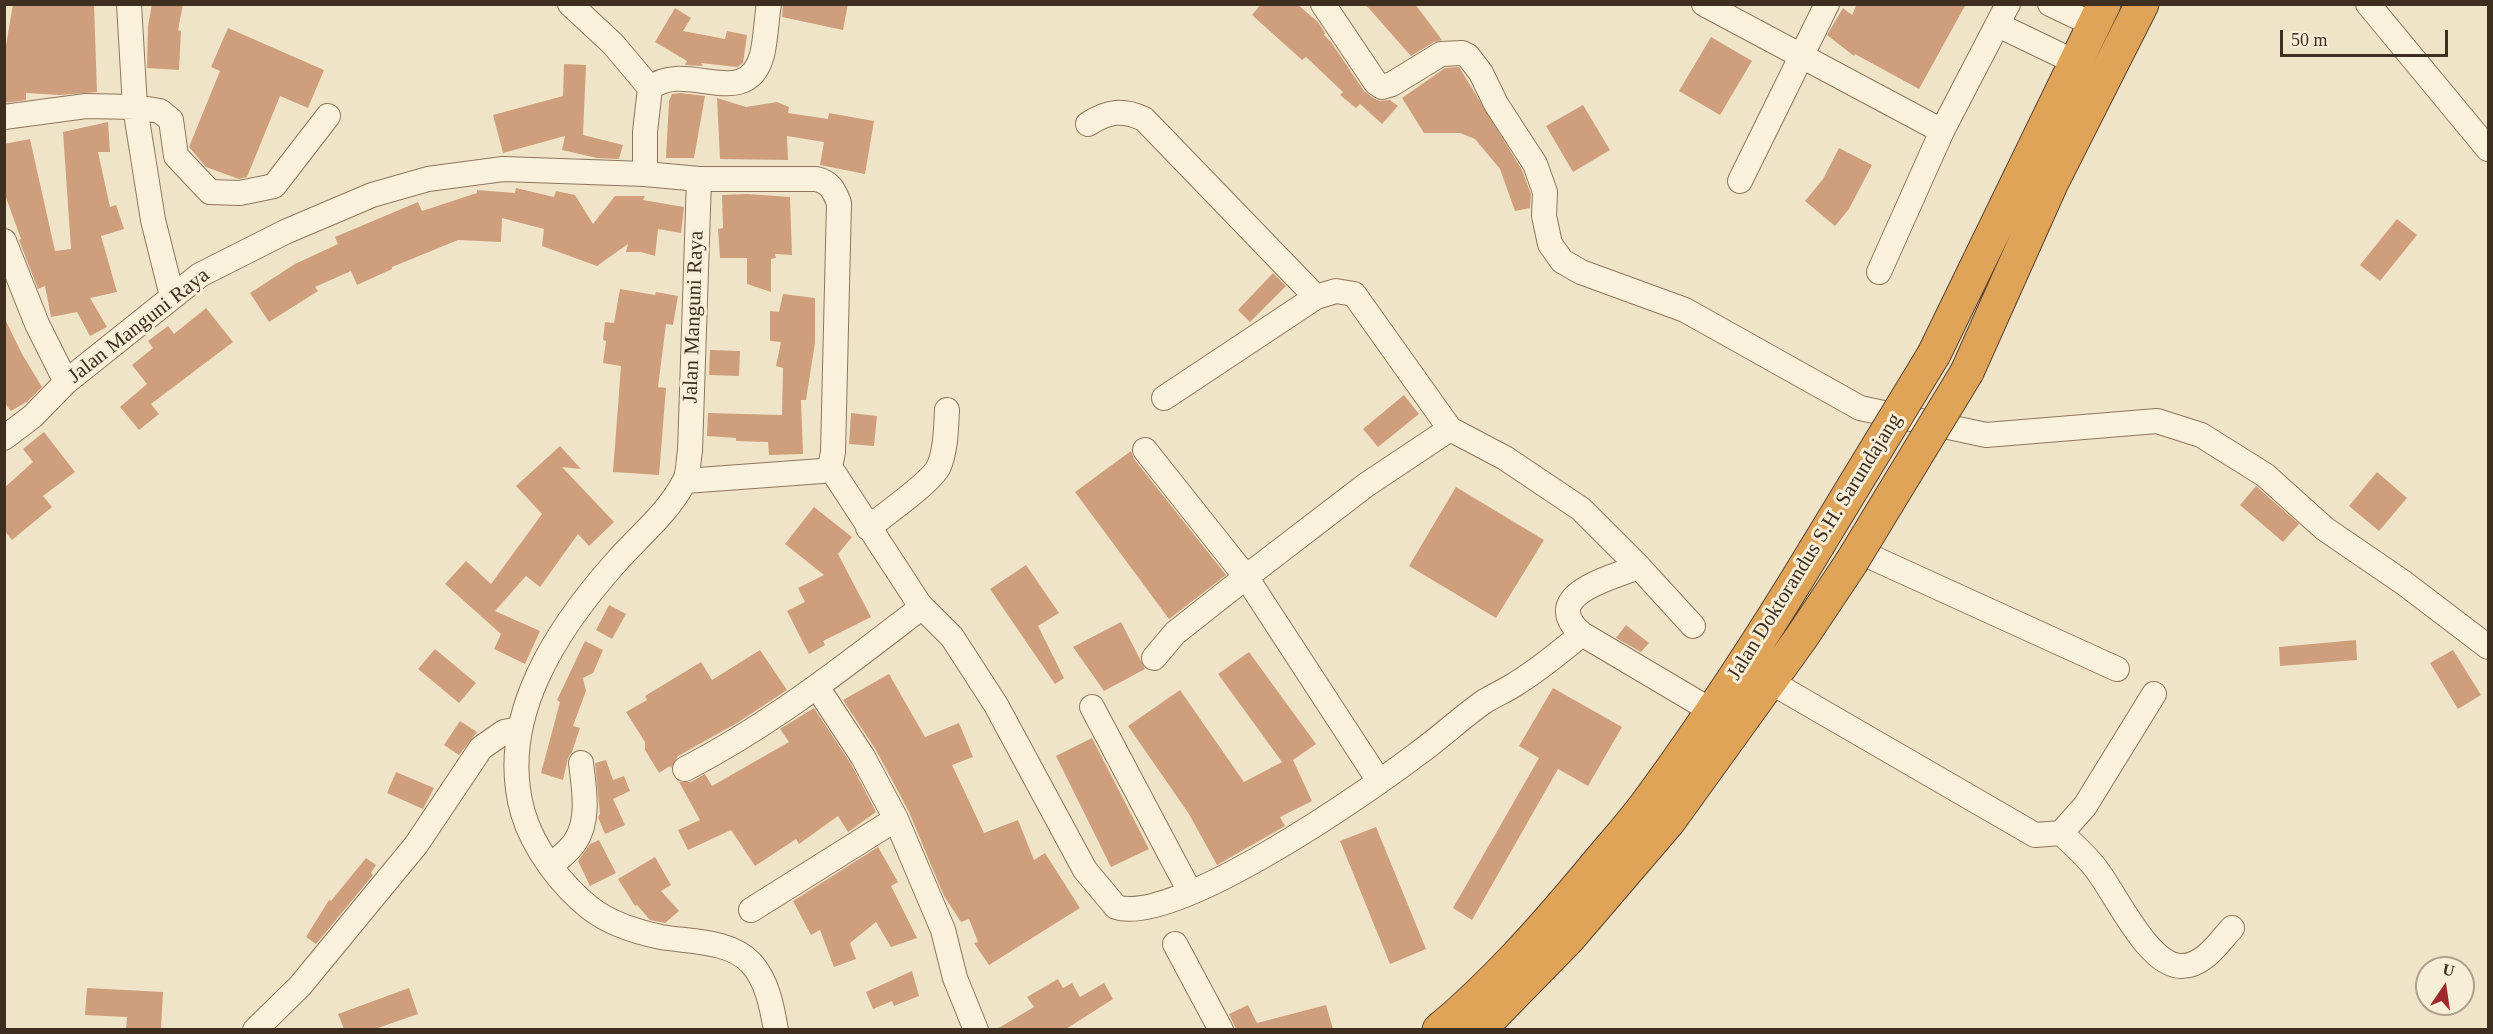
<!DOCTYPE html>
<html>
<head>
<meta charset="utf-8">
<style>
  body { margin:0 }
  #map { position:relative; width:2493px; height:1034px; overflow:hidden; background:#f0e4c8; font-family:"Times New Roman",serif }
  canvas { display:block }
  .frame { position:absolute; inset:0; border:6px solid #3d2e20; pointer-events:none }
  .north { position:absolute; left:2415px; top:956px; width:60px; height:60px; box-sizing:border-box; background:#f7eed8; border:2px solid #ada18e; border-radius:50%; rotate:13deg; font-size:16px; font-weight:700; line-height:24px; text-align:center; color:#3d2e20 }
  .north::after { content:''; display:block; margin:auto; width:21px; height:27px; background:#9e2a2b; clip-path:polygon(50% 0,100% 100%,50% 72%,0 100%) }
  .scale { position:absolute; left:2280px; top:30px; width:168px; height:27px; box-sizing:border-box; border:3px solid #3d2e20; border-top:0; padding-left:8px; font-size:18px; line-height:21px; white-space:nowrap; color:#3d2e20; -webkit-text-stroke:4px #f7eed8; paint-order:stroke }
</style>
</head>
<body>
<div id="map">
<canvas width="2493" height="1034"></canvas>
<div class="frame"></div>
<div class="north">U</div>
<div class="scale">50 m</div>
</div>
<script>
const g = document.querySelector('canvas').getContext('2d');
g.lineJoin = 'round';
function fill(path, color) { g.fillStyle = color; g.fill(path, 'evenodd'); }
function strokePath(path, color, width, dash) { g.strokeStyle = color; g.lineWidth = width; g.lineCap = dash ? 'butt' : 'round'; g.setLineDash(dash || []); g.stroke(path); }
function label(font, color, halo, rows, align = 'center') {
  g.font = font + ' "Times New Roman",serif'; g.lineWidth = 6; g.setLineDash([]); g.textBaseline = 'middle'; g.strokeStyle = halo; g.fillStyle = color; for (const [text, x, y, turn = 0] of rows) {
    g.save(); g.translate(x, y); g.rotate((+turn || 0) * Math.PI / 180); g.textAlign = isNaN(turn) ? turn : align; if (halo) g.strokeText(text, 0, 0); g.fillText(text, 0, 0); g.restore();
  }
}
fill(new Path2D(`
  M13,4H94L97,92L60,95L26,93V100L4,103V57Z
  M152,4H183L178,30L181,31L179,70L147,68L148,26Z
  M783,4H848L843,30L782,17Z
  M1261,4H1297L1318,22L1325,33L1324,35L1331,42L1364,91L1375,99L1380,101L1390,100L1398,106L1382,124L1360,104L1356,108L1340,95L1343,92L1306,57L1302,60L1252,15Z
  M1365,4H1415L1442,40L1434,42L1411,56Z
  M1857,4H1966L1919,89L1855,54L1854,56L1827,35L1843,8L1852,15Z
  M675,8L691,18L683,31L725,39L727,31L747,35L743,63L737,67L701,63L703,66L685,65L687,61L655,42Z
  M228,28L324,70L308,108L280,96L247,177L239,179L206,167L189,147L220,71L211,67Z
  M1711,37L1752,61L1720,115L1679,91Z
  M564,64L586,65L583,135L623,145L619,159L597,158L562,150L565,136L503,153L493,115L563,96Z
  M1459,67L1522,170L1531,194L1530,208L1515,211L1500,169L1475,139L1460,133H1424L1402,98L1445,68Z
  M681,93L705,96L694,158H666L669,101L672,94Z
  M717,98L746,107L777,102L789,107L788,113L828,119L829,113L874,121L865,174L820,165L824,142L787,136L788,160L720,159Z
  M1583,105L1610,150L1573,172L1546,126Z
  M108,122L110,152H98L110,207L116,205L124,229L101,236L117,292L90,298L107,327L90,336L77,312L51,317L45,286L38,289L19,240L21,239L4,192V144L30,139L55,251L71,249L63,132Z
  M1839,148L1872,165L1849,209L1835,226L1805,201L1823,179Z
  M516,188L554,197L556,191L575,195L593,224L615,196H645L643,200L684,207L681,233L658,229L655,256L641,252H626L628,244L597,266L542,246L544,229L502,218L501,242L458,240L392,267V269L357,285L351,271L315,287L318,291L269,322L250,293L295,264L338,244L335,237L418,202L422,211L477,193V190L515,193Z
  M747,194L790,197L792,255L775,254L776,258L771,259V292L747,284V258H720L718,229L723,228L722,195Z
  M2397,219L2417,235L2380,281L2360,265Z
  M1273,273L1286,286L1250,322L1238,310Z
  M620,289L655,295L656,292L678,296L673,325L666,324L658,387L666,388L659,475L613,472L621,366L603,363L606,341L603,340L605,322L614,323Z
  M783,294L815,298V343L806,400H801L803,454L769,455L768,442L736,441V438L707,436L708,413L782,415L783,368L776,366L781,342L770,341V311L779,312Z
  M206,308L233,342L151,404L159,414L139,430L120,407L147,384L132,365L153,348L148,341L168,326L174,334Z
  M4,317L22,354L42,387L28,401L11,411L4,402Z
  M710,350L740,351L739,376L709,375Z
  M1404,395L1419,414L1378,447L1363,429Z
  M851,413L877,416L874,446L849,444Z
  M44,432L75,472L43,496L52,507L12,540L4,530V488L33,462L23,449Z
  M560,446L581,469L562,467L614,522L589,546L578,534L540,587L526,576L495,611L540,631L525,664L494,649L501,634L445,584L466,561L491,584L542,514L516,486Z
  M1131,451L1134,459L1226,575L1169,619L1075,492Z
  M2377,472L2407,498L2379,531L2349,506Z
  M2256,486L2299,524L2283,542L2240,505Z
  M1456,487L1544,540L1496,618L1409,566Z
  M814,507L852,537L838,554L871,617L823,641L825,645L809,654L787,611L805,602L798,588L824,575L785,544Z
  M1026,565L1059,613L1038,626L1064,678L1055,684L990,589Z
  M609,605L626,614L612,639L596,630Z
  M1121,622L1145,669L1104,691L1073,647Z
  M1626,625L1649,643L1641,652L1616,638Z
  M2356,640L2357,660L2280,666L2279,647Z
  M585,641L603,650L593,673L583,678L586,691L573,726L580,728L572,752L568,758L563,780L541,773L560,702L557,700Z
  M435,649L476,683L459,703L418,669Z
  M760,650L787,690L737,723L678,756L671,768L670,766L659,773L645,750V742L626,712L647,700L645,696L701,662L712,680Z
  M2453,650L2481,695L2458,709L2430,663Z
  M1249,652L1316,744L1293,760L1312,801L1280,817L1285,826L1217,865L1189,814L1128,726L1180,690L1244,782L1282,762L1218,674Z
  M889,674L925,737L959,723L973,757L952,765L984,833L1018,820L1034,860L1045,853L1080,908L989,965L974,943L978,942L969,919L961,922L944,896L909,812L876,750L843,700Z
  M1553,688L1622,727L1588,786L1558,769L1472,920L1453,908L1539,758L1519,746Z
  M814,708L851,764L876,812L848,832L838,816L799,844L796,839L755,866L731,830L688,850L678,830L700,820L679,782H691L705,774L712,786L789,742L780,729Z
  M460,721L477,732L459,755L444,745Z
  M1092,738L1149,849L1111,867L1056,756Z
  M606,760L613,780L624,776L630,791L613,799L625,825L605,834L598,817L600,814L595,763Z
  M396,772L434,788L423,809L387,793Z
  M1376,827L1426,949L1390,964L1340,841Z
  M599,840L616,873L590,886L578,861L590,844Z
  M878,847L898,882L891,886L917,938L891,947L876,922L850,943L856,959L834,967L820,930L811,935L793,901Z
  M655,857L671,885L661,891L679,911L665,923L650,920L637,905L635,906L618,879Z
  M366,858L376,865L371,873L373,875L316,944L306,937L329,900L331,901Z
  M912,971L919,996L894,1006L892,1001L873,1009L866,992Z
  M1058,979L1063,988L1072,983L1080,997L1104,983L1113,999L1066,1029H997L1034,1007L1027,997Z
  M87,988L163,992L161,1029H126L127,1017L85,1015Z
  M409,988L418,1014L375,1029H344L338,1014Z
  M1248,1005L1257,1023L1326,1005L1333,1029H1236L1229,1014Z`), '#cf9f7d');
const minor = new Path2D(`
  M129,4L135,107L160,111L171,120L176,156L210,192L240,193L274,186L328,116
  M570,4L613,44L650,88
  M1323,4L1376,83L1382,87L1392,84L1441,54L1462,53L1468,56L1481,73L1496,104L1535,164L1545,192L1544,216L1550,244L1562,261L1581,272L1685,310L1860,408L1986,435L2157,421L2201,435L2265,475L2325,529L2404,583L2488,647
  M1704,4L1942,131L2008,4
  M2050,4L2094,25
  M2368,4L2488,149
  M1998,25L2075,62
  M4,117L86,106L135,107L153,220L172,296
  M1088,124C1108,111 1123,109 1144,119L1316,297L1336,291L1354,294L1450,429
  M645,174V132L650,88C686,59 746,113 762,55C766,39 766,21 769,4
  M1740,181L1827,4
  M4,241L37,324L66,382
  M1879,272L1942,131
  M1164,398L1316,297
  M4,438L33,416L66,382L200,275L285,232L372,195L428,179L503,169L645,174L699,179L690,451C688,461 689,474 684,482C668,513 639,536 617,561C557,628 496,719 523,813C533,848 562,886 590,908C609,923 637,932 661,937C689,942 730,940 751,963C767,980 772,1007 776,1030
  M1145,450L1246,577L1379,781
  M830,467L920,605L952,637L996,705L1085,870L1116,907C1174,927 1369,791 1420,752C1442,736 1462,717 1485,701C1495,695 1507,690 1517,683C1540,669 1561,651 1582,634L1712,711
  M685,481L822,471L830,467L833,452L839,203C834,190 830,182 816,179H699
  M868,528C883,516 933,481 939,466C946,449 946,428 947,410
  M1858,551L2117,669
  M1582,634C1537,596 1612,577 1639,567
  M1154,658L1175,633L1246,577L1366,485L1450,429L1505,458L1581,509L1639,567L1693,626
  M1769,681L2035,835L2061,833L2085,806L2154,694
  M817,687L863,757L896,819L943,930L955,978L976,1030
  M1092,707L1190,892
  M685,769C767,727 840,670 913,614L920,605
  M2061,833C2072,843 2084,854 2093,865C2114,889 2147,967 2182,966C2204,966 2219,942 2232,928
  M551,866C559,858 569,851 575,842C590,820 584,788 581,763
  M751,910L896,819
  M1175,944L1221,1030
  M255,1030L300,986L416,845L481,748L504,732L519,729`);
const highway = new Path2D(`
  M1934,354L2104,4
  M1967,372L2052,182L2142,4
  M1439,1030C1494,984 1541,931 1587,876C1607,851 1629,828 1648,802C1709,719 1765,633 1818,545
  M1479,1030L1568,939L1669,821L1801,638L1851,563`);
strokePath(minor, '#8d765c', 26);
strokePath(highway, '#5b4430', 35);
strokePath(minor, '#faf1dc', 24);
strokePath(highway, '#e0a458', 33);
const highwayBridge = new Path2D(`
  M1818,545L1934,354
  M1851,563L1967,372`);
strokePath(highwayBridge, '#5b4430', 35, []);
strokePath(highwayBridge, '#e0a458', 33);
label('21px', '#3d2e20', '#f7eed8', [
  ["Jalan Manguni Raya",694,317,-88],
  ["Jalan Manguni Raya",139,326,-38],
  ["Jalan Doktorandus S.H. Sarundajang",1815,547,-58]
]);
</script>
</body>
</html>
